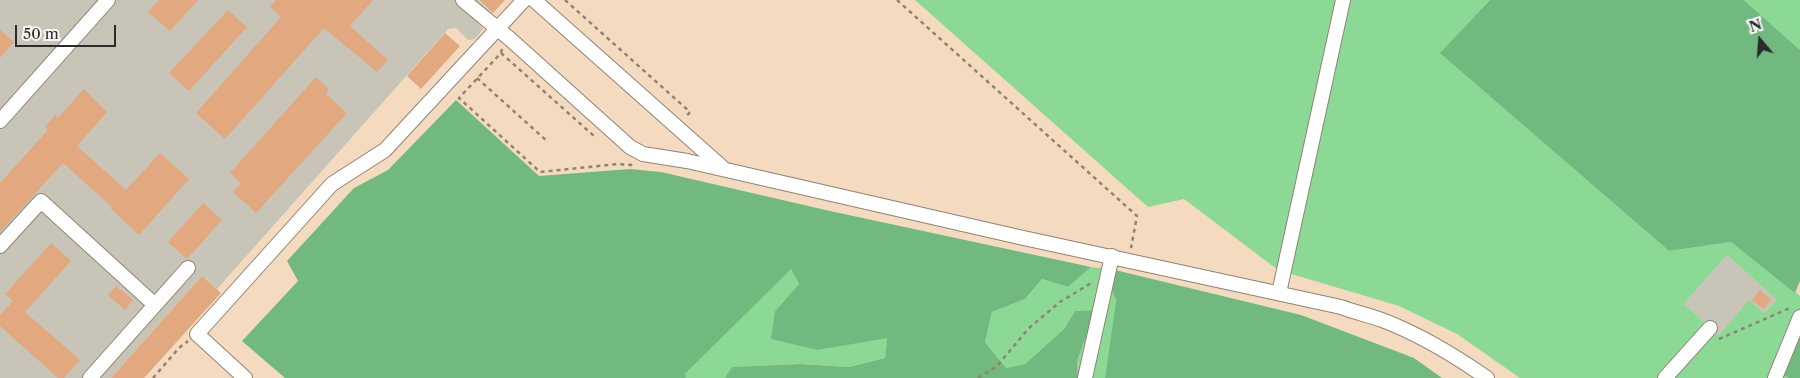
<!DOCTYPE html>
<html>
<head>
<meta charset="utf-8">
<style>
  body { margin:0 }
  #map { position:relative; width:1800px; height:378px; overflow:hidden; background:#f4dbbf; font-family:"Libre Caslon Text",serif }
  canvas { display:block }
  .north { position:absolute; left:1735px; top:15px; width:50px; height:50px; -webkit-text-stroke:4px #f6f6f2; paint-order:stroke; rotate:342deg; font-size:14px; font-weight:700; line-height:20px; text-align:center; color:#2b2b2b }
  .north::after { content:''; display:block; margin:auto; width:18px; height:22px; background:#2b2b2b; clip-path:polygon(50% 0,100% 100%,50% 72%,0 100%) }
  .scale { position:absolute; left:15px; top:25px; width:101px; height:22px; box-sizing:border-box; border:2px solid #2b2b2b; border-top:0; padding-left:6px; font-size:15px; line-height:18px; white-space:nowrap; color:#2b2b2b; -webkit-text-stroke:4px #f6f6f2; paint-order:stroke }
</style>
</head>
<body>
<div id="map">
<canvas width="1800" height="378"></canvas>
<div class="north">N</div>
<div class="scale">50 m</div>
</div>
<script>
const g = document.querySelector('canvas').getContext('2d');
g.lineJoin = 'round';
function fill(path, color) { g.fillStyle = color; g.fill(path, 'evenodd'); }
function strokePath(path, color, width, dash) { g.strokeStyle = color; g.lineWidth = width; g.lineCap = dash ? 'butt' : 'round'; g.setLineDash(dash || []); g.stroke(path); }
fill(new Path2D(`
  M0,0H478L491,12L480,24L483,29L475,39L468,40L456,28L448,29L217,289L202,276L111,378H0Z
  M1727,255L1777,300L1764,313L1749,301L1719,335L1684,304Z`), '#c8c4b8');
fill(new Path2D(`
  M915,0H1490L1441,53L1669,251L1731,242L1800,296V331L1783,373L1789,378H1520L1457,334L1399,306L1278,270L1184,199L1148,207ZM1727,255L1777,300L1764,313L1749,300L1719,335L1684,304Z
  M1744,0H1800V50Z
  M1091,267L1115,270L1111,289L1116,300L1105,378H1078L1077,361L1096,310L1075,311L1064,329L1025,364L1006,368L985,342L992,312L1025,299L1042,279L1068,287Z
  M791,268L799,284L775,311L818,350L887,337L885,358L849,367L800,364L733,367L725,378H686L685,374Z`), '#8cd996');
fill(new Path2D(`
  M1490,0H1744L1800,50V281L1795,293L1731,242L1669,251L1440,53Z
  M456,100L539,176L630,169L661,172L830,211L1091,267L1068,287L1042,279L1025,299L992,312L985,342L1006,368L1025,364L1064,329L1075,311L1096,310L1077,361L1078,378H725L732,367L800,364L849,367L885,358L887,338L818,350L771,339L775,311L799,284L791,269L685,374L686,378H285L242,341L298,281L287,261L354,188L388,170Z
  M1115,270L1301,315L1414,358L1442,378H1105L1116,300L1111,289Z
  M1800,331V378H1789L1783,374Z`), '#71b97f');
fill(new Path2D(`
  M159,0H198L170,31L148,12Z
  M276,0H373L350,26L388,60L377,72L324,28L225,139L196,113L281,17L270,7Z
  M479,0H505L493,13Z
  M228,10L247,27L189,91L169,73Z
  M0,30L14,42L0,58Z
  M445,33L460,46L421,89L407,76Z
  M316,77L329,89L326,94L347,113L256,213L233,192L241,183L230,173Z
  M84,89L107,112L77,146L126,190L160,153L189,179L139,235L110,208L112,207L63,163L0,232V183L48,130L45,127L55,115L58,118Z
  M203,203L222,220L187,259L168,242Z
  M51,243L71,261L25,312L80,360L64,378H58L0,326V315L13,301L5,294Z
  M202,276L221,293L144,378H111Z
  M116,286L133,300L125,310L108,295Z
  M1760,290L1771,300L1763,309L1752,300Z`), '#e2a980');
const minor = new Path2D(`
  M463,0L510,39L630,147L643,154L687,161L1019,237L1341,307C1354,312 1368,315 1382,320C1419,334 1454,355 1487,378
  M534,0L723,168
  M0,121L108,0
  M0,246L41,201L155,305
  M1279,293L1343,0
  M90,378L188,268
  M245,378L197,334L332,184L385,150L524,0
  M1085,378L1112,256
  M1665,378L1710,328
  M1775,378L1800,317`);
strokePath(minor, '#908375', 16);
strokePath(new Path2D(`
  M565,0L690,112L685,118
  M897,0L1137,216L1131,248
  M502,49L501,53L459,98L540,172L618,164L634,165
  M501,53L594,136
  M477,78L548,142
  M1719,339L1790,308
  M153,378L179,348L188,341
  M978,378L997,366L1029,328L1060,302L1093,282`), '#908375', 2.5, [4, 4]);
strokePath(minor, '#fff', 14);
</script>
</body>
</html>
